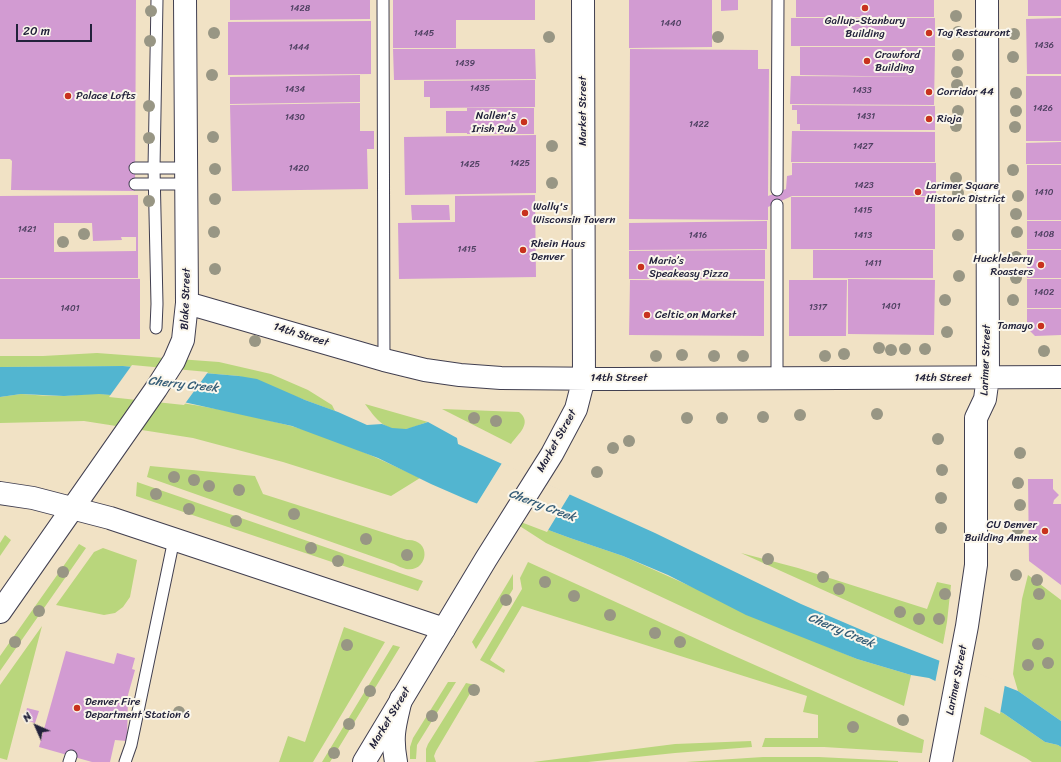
<!DOCTYPE html>
<html>
<head>
<meta charset="utf-8">
<style>
  body { margin:0 }
  #map { position:relative; width:1061px; height:762px; overflow:hidden; background:#f1e2c5; font-family:Sriracha,sans-serif }
  canvas { display:block }
  .north { position:absolute; left:16px; top:706px; width:40px; height:40px; -webkit-text-stroke:3px #fbf7ec; paint-order:stroke; rotate:315deg; font-size:11px; font-weight:700; line-height:16px; text-align:center; color:#22223b }
  .north::after { content:''; display:block; margin:auto; width:14px; height:18px; background:#22223b; clip-path:polygon(50% 0,100% 100%,50% 72%,0 100%) }
  .scale { position:absolute; left:16px; top:24px; width:76px; height:18px; box-sizing:border-box; border:2px solid #22223b; border-top:0; padding-left:5px; font-size:12px; line-height:14px; white-space:nowrap; color:#22223b; -webkit-text-stroke:3px #fbf7ec; paint-order:stroke }
</style>
</head>
<body>
<div id="map">
<canvas width="1061" height="762"></canvas>
<div class="north">N</div>
<div class="scale">20 m</div>
</div>
<script>
const g = document.querySelector('canvas').getContext('2d');
g.lineJoin = 'round';
function fill(path, color) { g.fillStyle = color; g.fill(path, 'evenodd'); }
function strokePath(path, color, width, dash) { g.strokeStyle = color; g.lineWidth = width; g.lineCap = dash ? 'butt' : 'round'; g.setLineDash(dash || []); g.stroke(path); }
function label(font, color, halo, rows, align = 'center') {
  g.font = font + ' Sriracha,sans-serif'; g.lineWidth = 4; g.setLineDash([]); g.textBaseline = 'middle'; g.strokeStyle = halo; g.fillStyle = color; for (const [text, x, y, turn = 0] of rows) {
    g.save(); g.translate(x, y); g.rotate((+turn || 0) * Math.PI / 180); g.textAlign = isNaN(turn) ? turn : align; if (halo) g.strokeText(text, 0, 0); g.fillText(text, 0, 0); g.restore();
  }
}
fill(new Path2D(`
  M97,353L219,362L271,374L308,390L332,405L335,411L239,376L123,366L0,367V356H43Z
  M21,394C35,395 49,396 64,396C76,396 88,393 100,394C164,398 228,409 291,426C335,438 378,458 420,478L391,496L283,462L193,438L84,421L0,423V397Z
  M365,404L428,422C421,424 413,428 406,429C385,432 376,419 365,404Z
  M442,409L519,412C533,423 518,434 511,444Z
  M150,466L255,476L263,494L407,540C433,539 428,573 406,569C402,568 398,566 394,564L147,477Z
  M137,482L423,581L418,591L136,496Z
  M495,510L570,538L623,556L802,636L857,659L911,675L904,706L730,629L546,543Z
  M5,535L11,540L0,556V543Z
  M79,544L86,548L0,671V656Z
  M103,548L137,560L130,597L123,607L115,613L104,615L56,605L94,552Z
  M741,553L798,568L927,609L937,582L951,585L947,622L943,644Z
  M528,562L721,650L924,740L922,753L824,747H762L765,738H818V715L803,712L807,696L522,606L490,660L505,670L504,673L480,660L522,589L520,578Z
  M513,574V589L476,649L472,642Z
  M1028,575L1061,600V721L1018,691L1013,674L1022,599Z
  M42,626L7,760L0,758V685Z
  M344,627L385,642L313,762H279L288,736L305,742Z
  M393,645L400,647L330,762H322Z
  M448,682H456L417,745L416,759H410V747L413,738Z
  M466,683L475,685L436,751L434,756L436,762H426V749L428,744Z
  M985,705L1003,713L1045,742L1058,745L1061,747V762H1032L1026,758L980,734Z
  M751,741L752,747L675,753L588,762H533L675,744Z
  M763,757H819L898,761V762H686Z`), '#b9d67c');
fill(new Path2D(`
  M123,366L239,376L257,379L305,400L338,412L367,425L382,424L392,428L406,429L428,422L457,438L458,444L655,533L801,604L878,637L1018,691L1061,721V747L1058,745L1045,742L1003,713L929,678L911,675L857,659L746,615L668,575L623,556L570,538L470,501L431,484L378,458L292,426L179,401L99,394L64,396L21,394L0,397V367Z`), '#52b5d0');
fill(new Path2D(`
  M132,365L208,372L184,405L109,397Z
  M502,463L570,494L547,532L476,505Z
  M940,658L1005,684L1000,714L935,683Z`), '#f1e2c5');
fill(new Path2D(`
  M0,0H136L135,191L11,190L12,161L10,159H0Z
  M230,0H370V19L230,20Z
  M393,0H535V20H456V48H393Z
  M629,0H712V47L629,48Z
  M721,0H738V10L721,11Z
  M796,0H934V17H796Z
  M1028,0H1061V16H1028Z
  M791,18H935V46H791Z
  M1061,18V74H1027L1026,19Z
  M371,21V74L228,75V22Z
  M800,47H935L934,105L790,104L791,76L923,77L800,75Z
  M393,49H535L536,79L394,80Z
  M630,49L758,50V69H769L768,196L786,189L787,176L792,175V163H936V196H792L768,207V220L629,219Z
  M360,75V102L230,104V77Z
  M1026,76H1061V141H1026Z
  M535,80V107L430,108V97H424V81Z
  M360,103V131H374V149H367L368,189L232,191L230,105Z
  M792,105L935,106V130H800V124H797V110H792Z
  M467,108H534V134H467V133H446V111H467Z
  M792,131L935,132V162H791Z
  M536,135V193L405,195L404,137Z
  M1061,142V164H1026V143Z
  M1027,165H1061V220H1027Z
  M138,195V278H0V196ZM54,223H92L93,241L122,240L121,237H136V251L54,252Z
  M535,195L536,277L399,279L398,223L455,222V196Z
  M791,197H935V249H791Z
  M411,205H449L450,220H412Z
  M767,221V249L629,250V223Z
  M1027,221H1061V249H1027Z
  M765,250V279H629V251Z
  M813,250H933V278H813Z
  M1027,250H1061V278H1027Z
  M0,279H140V339H0Z
  M848,279L935,280L934,335L848,334Z
  M1027,279H1061V308H1027Z
  M630,280L764,281V336L629,335Z
  M789,280H847L846,336H789Z
  M1027,309H1061V335L1035,336L1027,328Z
  M1028,479H1053V489L1059,495L1054,500L1053,504H1061V585L1029,561Z
  M66,651L114,664L117,653L135,658L132,669L135,670L128,695L127,741L115,740L110,762H92L39,747Z
  M27,708L39,711L35,723L24,720Z`), '#d29bd2');
const lane = new Path2D(`
  M383,0L384,360
  M135,168H186
  M135,184H187
  M777,190L778,0
  M156,328L157,304L154,168L157,0
  M777,378V205
  M69,762L71,756
  M125,762L131,745L174,539`);
const street = new Path2D(`
  M987,0L988,377
  M0,493L33,498L110,518L444,629`);
const secondary = new Path2D(`
  M187,303L384,360L425,370L460,375L501,378L619,379L1061,377
  M0,612L156,389L174,361L183,340L187,303L185,0
  M364,762L486,559L552,454L576,409L584,378L583,0
  M941,762L967,626L976,565V418L985,399L988,377`);
const primary = new Path2D(`
  M396,762C391,735 395,725 401,699`);
strokePath(lane, '#413f50', 13);
strokePath(street, '#413f50', 24);
strokePath(secondary, '#413f50', 24);
strokePath(primary, '#413f50', 24);
strokePath(lane, '#fff', 11);
strokePath(street, '#fff', 22);
strokePath(secondary, '#fff', 22);
strokePath(primary, '#fff', 22);
g.fillStyle = '#989684';
for (const [x, y] of [
  [151,11],
  [956,16],
  [958,32],
  [214,33],
  [1014,34],
  [549,37],
  [718,37],
  [150,41],
  [958,55],
  [1013,57],
  [957,72],
  [212,75],
  [957,85],
  [1016,93],
  [149,106],
  [958,111],
  [1016,111],
  [956,126],
  [1015,127],
  [213,137],
  [149,138],
  [552,146],
  [215,169],
  [1013,170],
  [956,178],
  [552,183],
  [958,193],
  [1018,196],
  [215,199],
  [149,201],
  [1016,214],
  [214,232],
  [1017,232],
  [84,234],
  [958,235],
  [63,242],
  [1016,257],
  [215,269],
  [959,276],
  [1016,278],
  [945,300],
  [1013,300],
  [947,332],
  [255,341],
  [879,348],
  [905,349],
  [925,349],
  [891,350],
  [1044,351],
  [844,354],
  [682,355],
  [656,356],
  [714,356],
  [743,356],
  [825,356],
  [877,414],
  [800,415],
  [763,417],
  [474,418],
  [687,418],
  [722,418],
  [496,421],
  [938,439],
  [629,441],
  [613,448],
  [1020,453],
  [942,470],
  [597,472],
  [174,477],
  [194,480],
  [1018,483],
  [209,486],
  [239,490],
  [156,494],
  [941,498],
  [1020,505],
  [189,509],
  [294,514],
  [236,521],
  [941,528],
  [1018,529],
  [366,539],
  [311,548],
  [407,555],
  [768,559],
  [338,561],
  [63,572],
  [1016,575],
  [823,577],
  [1037,580],
  [545,582],
  [839,589],
  [945,594],
  [1039,594],
  [574,596],
  [506,600],
  [39,611],
  [900,612],
  [610,615],
  [919,619],
  [939,619],
  [655,633],
  [15,642],
  [680,642],
  [1038,644],
  [347,645],
  [1048,663],
  [1028,665],
  [474,690],
  [370,691],
  [179,712],
  [432,716],
  [903,720],
  [349,724],
  [853,727],
  [334,753]
]) { g.beginPath(); g.arc(x, y, 6, 0, 2 * Math.PI); g.fill(); }
for (const [x, y, r, color] of [
  [865,8,4,"#c8321e"],
  [929,33,4,"#c8321e"],
  [867,61,4,"#c8321e"],
  [929,92,4,"#c8321e"],
  [68,96,4,"#c8321e"],
  [929,119,4,"#c8321e"],
  [524,122,4,"#c8321e"],
  [918,192,4,"#c8321e"],
  [525,213,4,"#c8321e"],
  [523,250,4,"#c8321e"],
  [1041,265,4,"#c8321e"],
  [641,267,4,"#c8321e"],
  [647,315,4,"#c8321e"],
  [1041,326,4,"#c8321e"],
  [1045,531,4,"#c8321e"],
  [77,708,4,"#c8321e"]
]) { const dot = new Path2D(); dot.arc(x, y, r, 0, 2 * Math.PI); g.fillStyle = color; g.fill(dot); strokePath(dot, '#fbf7ec', 1.5); }
label('9px', '#4e4061', null, [
  ["1428",300,9],
  ["1440",671,24],
  ["1445",424,34],
  ["1436",1044,46],
  ["1444",299,48],
  ["1439",465,64],
  ["1435",480,89],
  ["1434",295,90],
  ["1433",862,91],
  ["1426",1043,109],
  ["1431",866,117],
  ["1430",295,118],
  ["1422",699,125],
  ["1427",863,147],
  ["1425",520,164],
  ["1425",470,165],
  ["1420",299,169],
  ["1423",864,186],
  ["1410",1044,193],
  ["1415",863,211],
  ["1421",27,230],
  ["1408",1044,235],
  ["1416",698,236],
  ["1413",863,236],
  ["1415",467,250],
  ["1411",873,264],
  ["1402",1044,293],
  ["1401",891,307],
  ["1317",818,308],
  ["1401",70,309]
]);
label('11px', '#22223b', '#fbf7ec', [
  ["Gallup-Stanbury",865,21,"center"],
  ["Building",865,34,"center"],
  ["Tag Restaurant",937,33],
  ["Crawford",875,55],
  ["Building",875,68],
  ["Corridor 44",937,92],
  ["Palace Lofts",76,96],
  ["Nallen's",516,116,"right"],
  ["Irish Pub",516,129,"right"],
  ["Rioja",937,119],
  ["Larimer Square",926,186],
  ["Historic District",926,199],
  ["Wally's",533,207],
  ["Wisconsin Tavern",533,220],
  ["Rhein Haus",531,244],
  ["Denver",531,257],
  ["Huckleberry",1033,259,"right"],
  ["Roasters",1033,272,"right"],
  ["Mario’s",649,261],
  ["Speakeasy Pizza",649,274],
  ["Celtic on Market",655,315],
  ["Tamayo",1033,326,"right"],
  ["CU Denver",1037,525,"right"],
  ["Building Annex",1037,538,"right"],
  ["Denver Fire",85,702],
  ["Department Station 6",85,715]
], 'left');
label('11px', '#22223b', '#fbf7ec', [
  ["Market Street",583,111,-90],
  ["Blake Street",186,299,-88],
  ["14th Street",301,335,17],
  ["Larimer Street",986,360,-88],
  ["14th Street",619,378],
  ["14th Street",943,378],
  ["Market Street",557,441,-61],
  ["Larimer Street",957,680,-79],
  ["Market Street",390,718,-59]
]);
label('italic 12px', '#355d77', '#fbf7ec', [
  ["Cherry Creek",183,385,6],
  ["Cherry Creek",542,506,21],
  ["Cherry Creek",841,631,23]
]);
</script>
</body>
</html>
